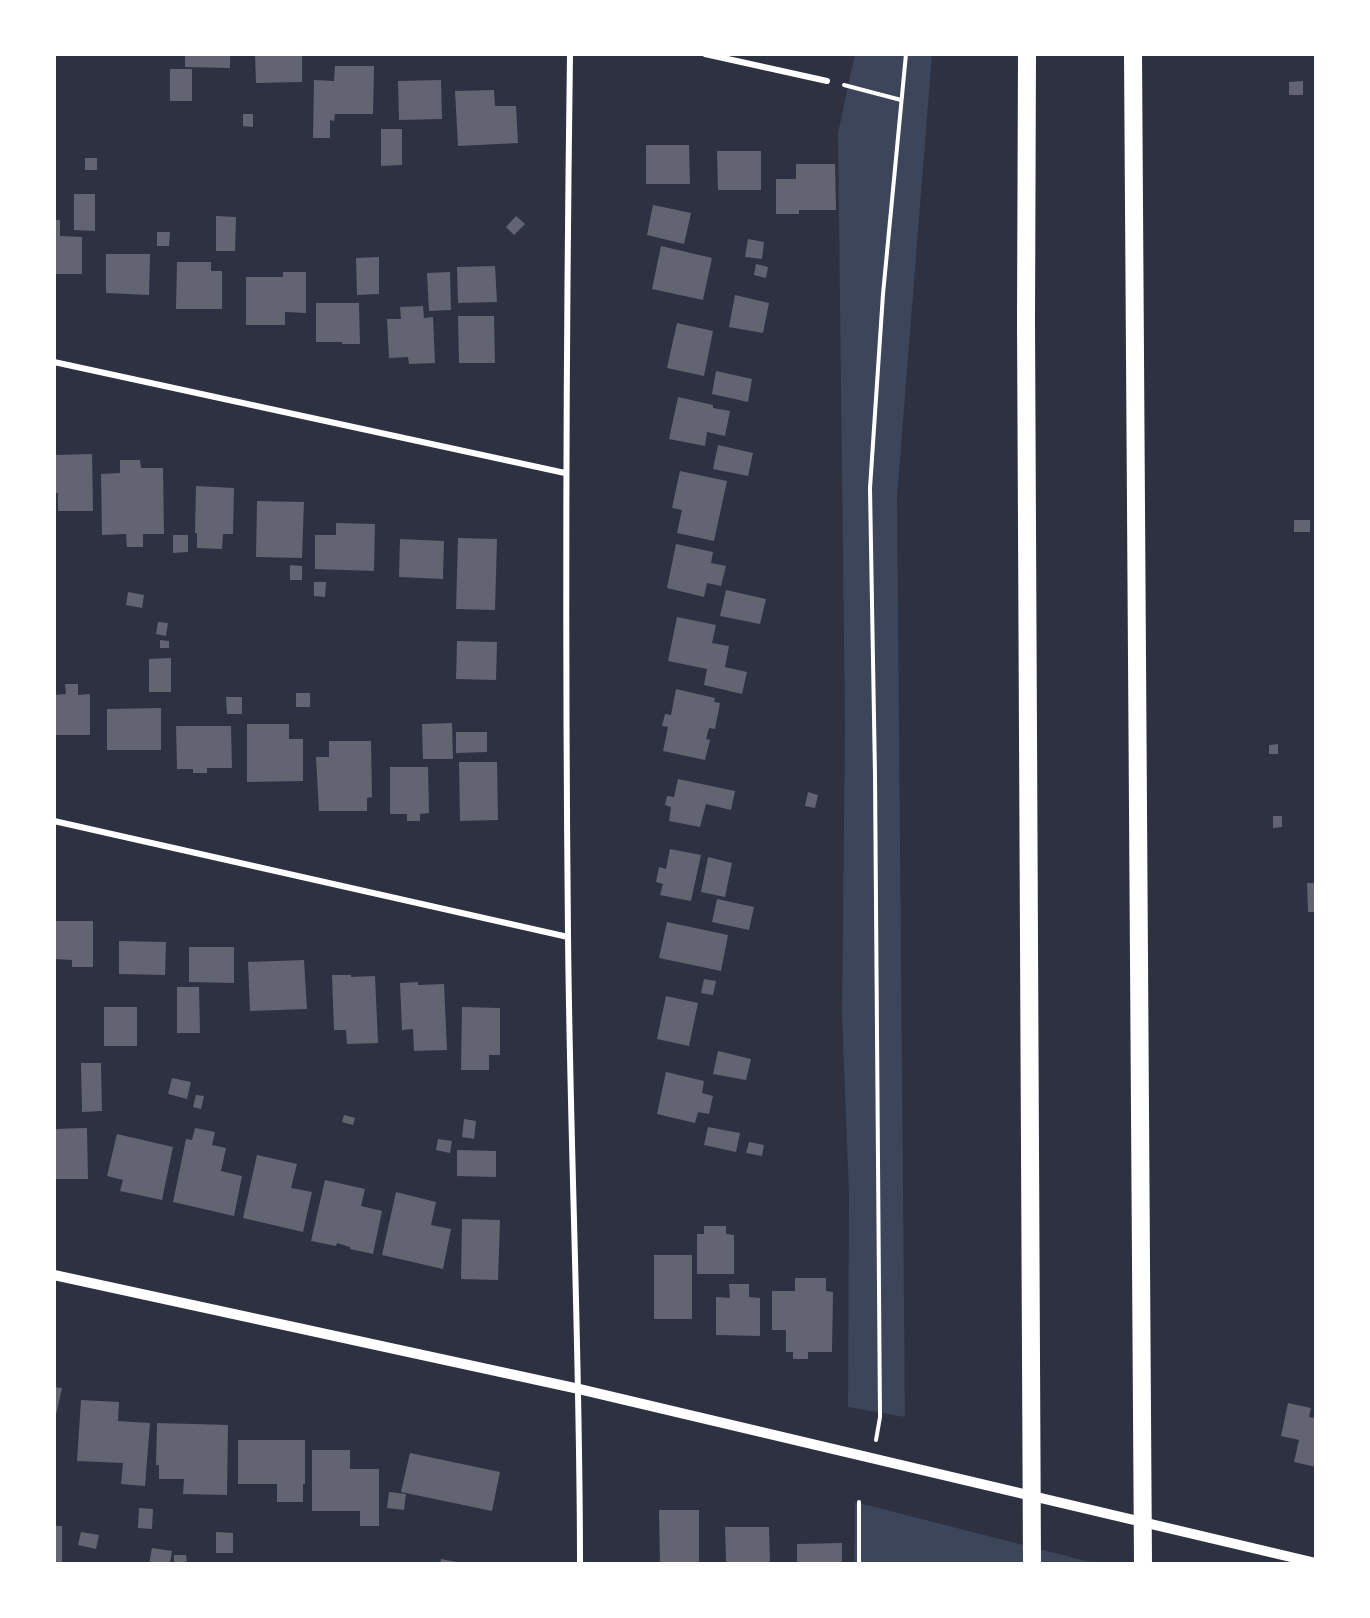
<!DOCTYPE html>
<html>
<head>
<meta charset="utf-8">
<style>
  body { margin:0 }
  #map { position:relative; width:1370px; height:1618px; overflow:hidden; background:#2d3142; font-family:"PT Sans",sans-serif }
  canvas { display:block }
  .frame { position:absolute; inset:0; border:56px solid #fff; pointer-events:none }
</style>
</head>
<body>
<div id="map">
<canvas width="1370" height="1618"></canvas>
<div class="frame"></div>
</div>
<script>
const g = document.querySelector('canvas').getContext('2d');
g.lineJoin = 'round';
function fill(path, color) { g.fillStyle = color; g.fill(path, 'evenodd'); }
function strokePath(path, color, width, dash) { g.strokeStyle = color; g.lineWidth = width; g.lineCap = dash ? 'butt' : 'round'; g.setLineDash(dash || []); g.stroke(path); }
fill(new Path2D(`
  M855,54H932L897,497L905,1417L848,1407L849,1195L842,1014L845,726L838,133Z
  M855,1502L1098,1564H854Z`), '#3c4559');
fill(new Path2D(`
  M185,54H230V68L185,67Z
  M255,54H302V82L256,83Z
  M335,66H374L373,114H335L334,121L330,120V138H313L314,80L334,81Z
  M170,69H192V101H170Z
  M441,80L442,119L399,120L398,81Z
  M1303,81V95H1289V82Z
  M494,90L495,106H516L518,143L458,146L455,91Z
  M243,114H253V127L243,126Z
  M381,129H402V165L381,166Z
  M646,145H689L690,184H646Z
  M717,151H761V190H718Z
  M85,158H97V170H85Z
  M796,164H835L836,210H799V214H776V179H796Z
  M74,194H95V231L74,230Z
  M653,205L691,213L684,244L647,235Z
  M216,216L236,217L235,251H216Z
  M516,216L525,224L514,235L506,227Z
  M54,220H60V236L82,237V274H54Z
  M157,232H170L169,246H157Z
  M748,239L764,242L762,259L745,257Z
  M661,246L712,258L703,300L652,289Z
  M106,254H150L149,295L106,293Z
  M379,257V294L357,295L356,258Z
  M177,262H211V271H222V309H176Z
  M756,264L768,267L766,278L754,275Z
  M495,266L497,302L458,303L457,267Z
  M283,272H306V313L285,312V325H246V277H283Z
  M450,272L451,310L429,311L427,273Z
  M735,295L769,303L763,333L729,327Z
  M316,303H359L360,344H342V342H316Z
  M423,306L424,318L433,317L435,363L409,364L408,357L389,358L387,319H401L400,307Z
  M458,316H494L495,363H459Z
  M677,323L713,331L704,376L667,368Z
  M716,371L752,379L748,402L712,394Z
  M678,397L713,405V408L730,411L725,436L707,432L705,446L669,439Z
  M718,445L753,453L748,476L713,469Z
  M92,454L93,511H58V493H54V455Z
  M120,460H140L141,468H163L164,534H143V547H127L126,534L102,535L101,474L120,473Z
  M680,471L727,481L714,541L677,533L682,510L672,508Z
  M196,486L234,488L233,534H223L222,549L197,548V533H195Z
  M257,501L304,502L302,558L256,557Z
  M1294,520H1310V532H1294Z
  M336,523L375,524L374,571L315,569V535H336Z
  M173,535H188V552L173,553Z
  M458,538L497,539L495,610L456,609Z
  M400,539L444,541L443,579L399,577Z
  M676,544L713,552L711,563L726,566L721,586L707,583L704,597L667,588Z
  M290,565L302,566V580H290Z
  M314,582H326L325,597L314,596Z
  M726,590L766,599L760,624L720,616Z
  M128,592L144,595L142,608L126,605Z
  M677,617L716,625L712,643L729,646L725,667L747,672L742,694L704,685L707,669L668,661Z
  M158,622L168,623L166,636L156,634Z
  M160,640L169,641V648H160Z
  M457,641L497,642L496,680L456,679Z
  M171,658V692H149V659Z
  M65,684H78V695L90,694V735H54V695L66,694Z
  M676,689L715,698L714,702L720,703L715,729L709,728L706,739L710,740L705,760L663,751L668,727L662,726L665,714L671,715Z
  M296,693H310V707H296Z
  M226,697H242V714H227Z
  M161,708V750H107V709Z
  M452,723L453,759H423L422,724Z
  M247,724H289V739H303V781L247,782Z
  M176,726H231L232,768H207V773H193V769H177Z
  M456,732H487V752L456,753Z
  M329,741H371L372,797L367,798V811H319L316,757H329Z
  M1278,744V754H1269V745Z
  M459,762H497L498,820L460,821Z
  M390,767H428L429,813L420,814V821H407V814H390Z
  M678,779L735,791L731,810L706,804L700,827L669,821L671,807L665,805L667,796L674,797Z
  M808,792L818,795L815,808L805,806Z
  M1273,816H1282V827L1273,828Z
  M670,849L701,855L691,901L660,895L663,884L656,882L659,867L666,869Z
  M708,857L732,863L725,897L701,892Z
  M1307,883H1316V912H1308Z
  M717,899L754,907L749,930L712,922Z
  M54,921H93V967H72V960L54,959Z
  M667,922L728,935L721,971L659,958Z
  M119,941L166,942L165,975L119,974Z
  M189,947H234V983L189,982Z
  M304,960L307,1009L250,1011L248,962Z
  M332,975H351V977L375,976L378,1043L347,1044L346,1030H334Z
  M704,979L716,981L713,995L701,993Z
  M418,982V985L444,984L447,1050L414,1051L413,1029L402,1030L400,983Z
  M177,987H199L200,1033H177Z
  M666,996L698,1003L689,1046L657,1039Z
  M104,1007H137V1046H104Z
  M462,1007L500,1008V1055H489V1070H461Z
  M718,1051L751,1059L746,1080L713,1074Z
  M81,1063H101L102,1111L82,1112Z
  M666,1072L704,1081L702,1093L713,1096L709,1114L698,1112L695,1123L657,1114Z
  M172,1078L191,1082L187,1099L168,1094Z
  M196,1095L204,1096L201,1109L193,1107Z
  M344,1115L355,1118L353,1125L342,1122Z
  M464,1119L476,1121L474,1139L462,1137Z
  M708,1127L740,1133L736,1152L704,1145Z
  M87,1128L88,1179H54V1129Z
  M195,1128L215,1132L212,1145L226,1148L221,1171L242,1176L234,1216L173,1202L186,1139L192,1140Z
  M117,1134L173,1147L162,1200L120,1191L123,1180L107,1176Z
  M438,1139L452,1141L450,1153L436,1150Z
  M749,1142L764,1145L762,1156L746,1153Z
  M457,1150L496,1151V1177L457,1176Z
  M257,1155L297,1164L291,1188L312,1192L303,1232L243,1218Z
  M325,1180L365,1189L361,1206L382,1211L373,1254L350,1249V1247L337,1243L336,1246L311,1241Z
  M396,1192L436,1202L431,1225L451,1229L443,1269L382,1255Z
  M462,1219L500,1220L498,1280L461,1279Z
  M704,1226H726V1234L734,1235V1274H697V1234H704Z
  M654,1255H692V1319H654Z
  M795,1278H826V1291L833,1292L832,1352H808V1359H793V1352H786V1330H772V1291H795Z
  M729,1284H749V1297L760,1298V1336L716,1335V1297L730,1298Z
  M54,1387L62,1388L55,1419H54Z
  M81,1400L119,1402L118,1421L150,1423L145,1486L121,1484L123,1463L77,1461Z
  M1288,1403L1311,1408L1309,1417L1316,1418V1467L1294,1462L1299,1440L1281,1436Z
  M157,1423L228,1425L227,1495L183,1494L184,1479H159V1465H156Z
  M238,1440H305V1484H303V1502H277V1484H238Z
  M312,1450H350V1469H379V1526H360V1511H312Z
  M410,1453L500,1472L492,1511L401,1492Z
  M389,1492L406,1494L404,1510L387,1508Z
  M139,1508L153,1509L152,1529L138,1528Z
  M659,1510H699V1564H660Z
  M54,1526H62V1562H54Z
  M725,1527H769L770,1564H717V1562H726Z
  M81,1532L99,1535L96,1549L78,1545Z
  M216,1532L233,1533V1553H216Z
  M842,1543V1564H797V1544Z
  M152,1548L172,1551L170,1564H149Z
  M174,1555H186L187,1564H174Z
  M441,1559L462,1563V1564H440Z`), '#626471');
strokePath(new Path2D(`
  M844,85L901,100
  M876,1440L880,1417L875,775L870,488L883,294L906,54
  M859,1502V1564`), '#fff', 4);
strokePath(new Path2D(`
  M570,54C566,347 565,641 568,934C570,1144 580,1354 580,1564
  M705,54L827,81
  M54,362L565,473
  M54,821L568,937`), '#fff', 6);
strokePath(new Path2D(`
  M54,1275L579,1389L1316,1563`), '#fff', 10);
strokePath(new Path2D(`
  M1027,54L1026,320L1032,1564
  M1133,54L1143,1564`), '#fff', 18);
</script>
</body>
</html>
